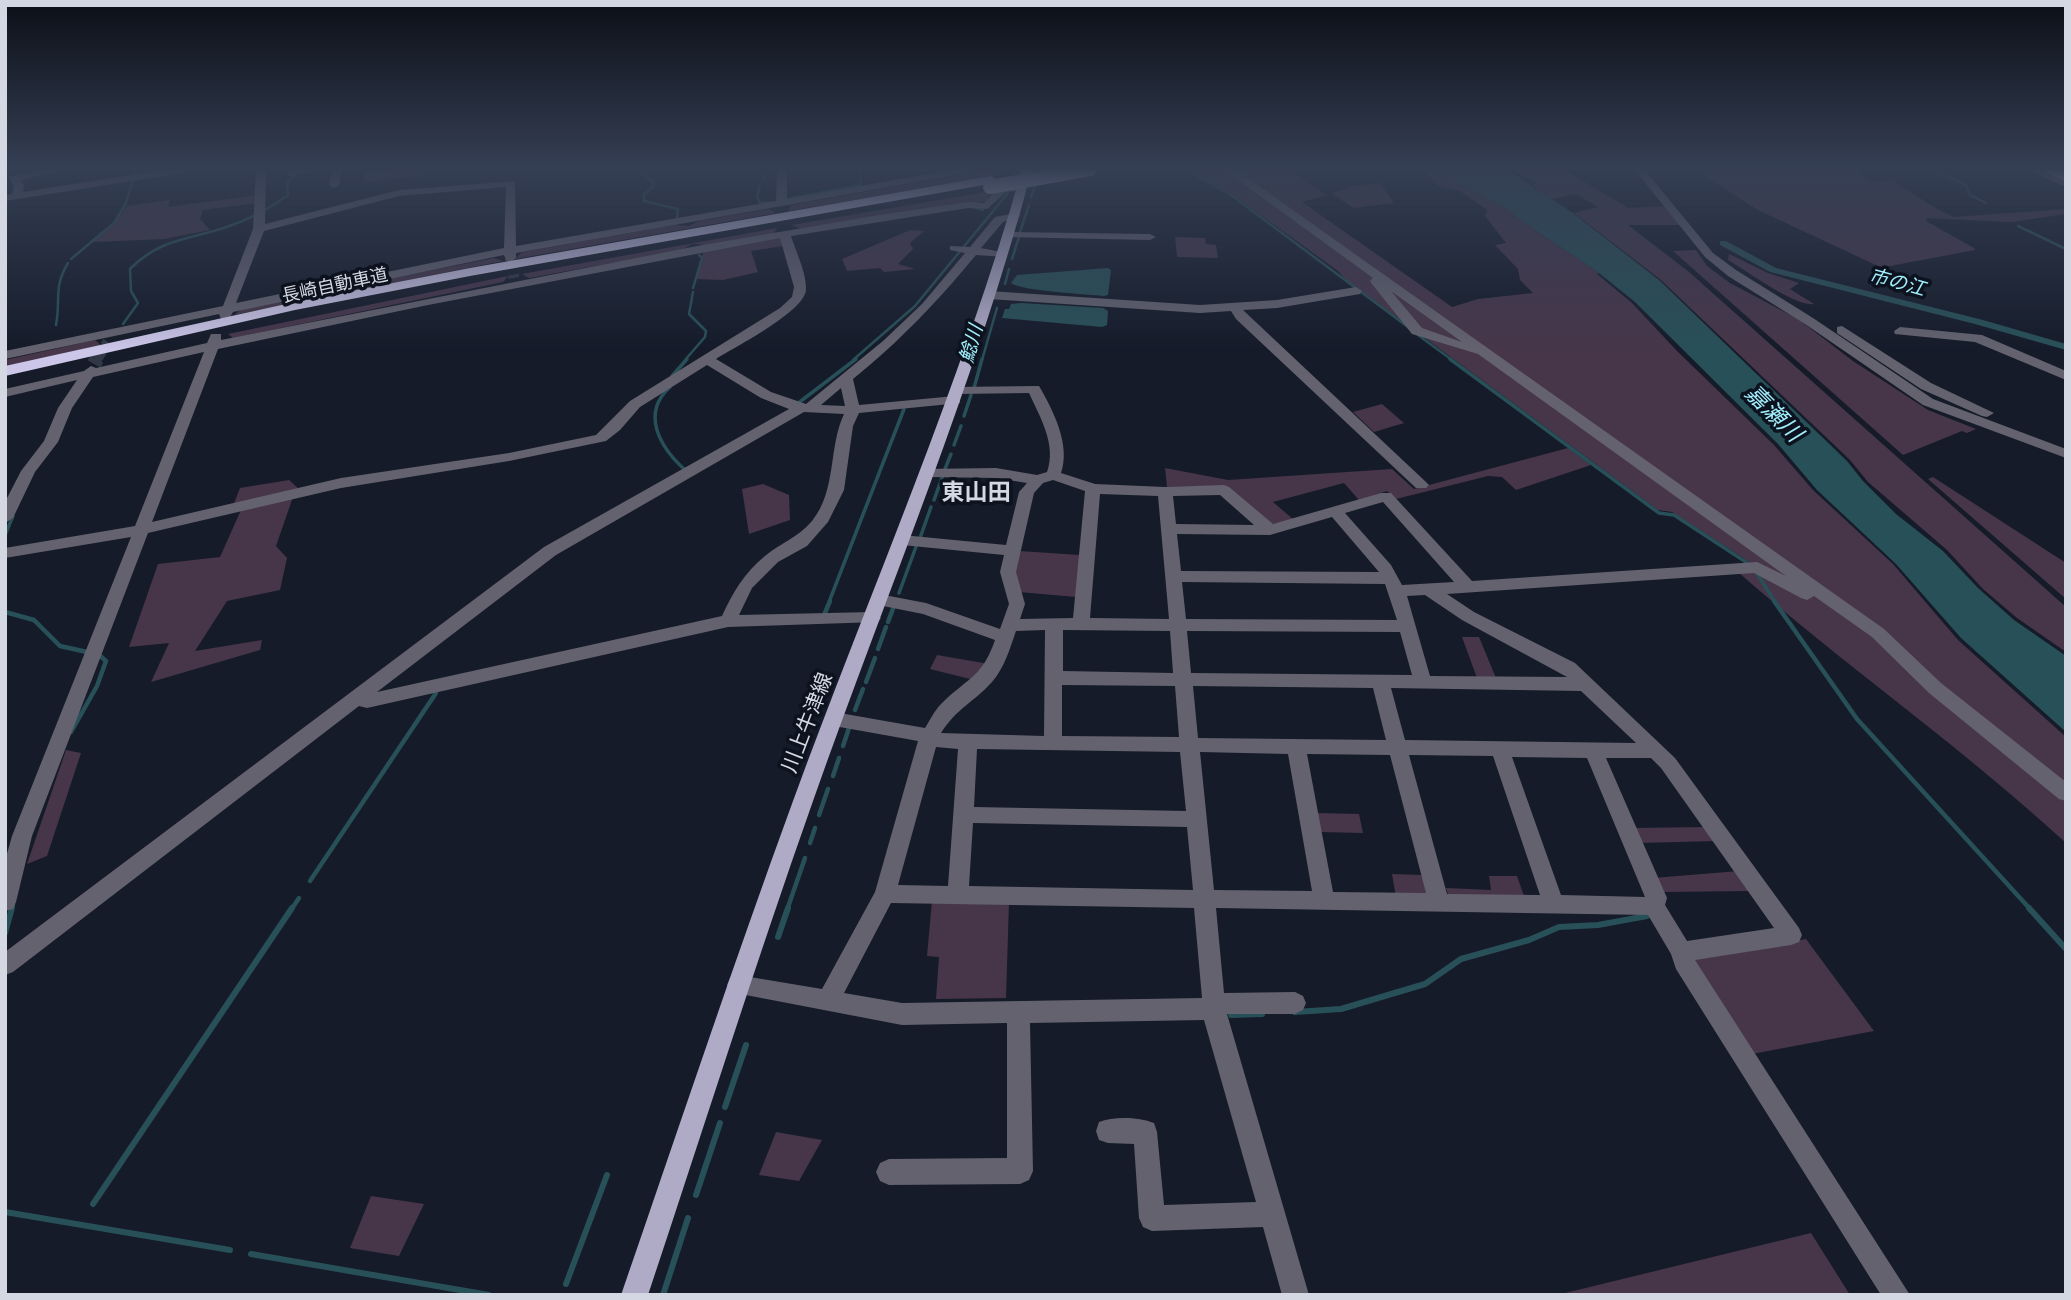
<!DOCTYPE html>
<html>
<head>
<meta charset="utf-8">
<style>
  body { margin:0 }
  #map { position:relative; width:2071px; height:1300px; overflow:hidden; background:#151b29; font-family:"IBM Plex Serif",serif }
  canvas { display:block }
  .frame { position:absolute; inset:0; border:7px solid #d4d8e2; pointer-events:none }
</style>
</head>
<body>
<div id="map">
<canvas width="2071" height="1300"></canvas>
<div class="frame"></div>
</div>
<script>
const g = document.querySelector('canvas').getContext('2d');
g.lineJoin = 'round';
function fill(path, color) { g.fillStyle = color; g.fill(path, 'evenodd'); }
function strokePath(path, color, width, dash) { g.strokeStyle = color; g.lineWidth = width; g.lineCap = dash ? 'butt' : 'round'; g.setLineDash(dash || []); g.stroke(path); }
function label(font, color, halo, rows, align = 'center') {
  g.font = font + ' "IBM Plex Serif","Noto Sans JP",serif'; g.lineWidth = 7; g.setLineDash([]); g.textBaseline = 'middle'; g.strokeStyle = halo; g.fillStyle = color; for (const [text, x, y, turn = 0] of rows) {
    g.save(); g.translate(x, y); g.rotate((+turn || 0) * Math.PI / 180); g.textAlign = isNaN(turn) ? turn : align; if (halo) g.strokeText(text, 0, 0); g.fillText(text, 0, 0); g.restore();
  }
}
fill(new Path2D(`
  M398,169H424V175L365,182L364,173Z
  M1186,169H1289L1326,195L1302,202L1452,307L1478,299L1533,293L1520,280L1518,269L1495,245L1506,243L1485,216L1487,210L1460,191L1439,186L1422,169H1431L1509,210L1519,219L1599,273L1597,274L1632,303L1677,351L1774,445L1813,490L1893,564L1958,640L2066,737V843C1962,747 1845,666 1738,572L1751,563L1672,512L1658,510L1345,279L1338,271L1232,194Z
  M1513,169H1563L1628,208L1666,206L1682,225H1628L1689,272L2066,607V652L2017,618L1983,589L1947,550L1868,482L1850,460L1661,280L1574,213L1598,207L1576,194L1552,199L1532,185L1536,183Z
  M1701,169H1854L1873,182L1892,180L1937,209L1954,217L2066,209V214L2011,222L1927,218L1926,221L1974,248L1975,250L1885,267L1878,266L1758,210L1703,175L1704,170Z
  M989,170H999L1003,175L788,211L791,205Z
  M1380,183L1394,203L1353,208L1332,193L1353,186Z
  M991,191L987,201L801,229L792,225Z
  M258,195L257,203L203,210L200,219L210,230L164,239L93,242L112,226L127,206L170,200L168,207Z
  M769,209L776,213L515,259L522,252L674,225L689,226L699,221Z
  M777,228L773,234L707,245L692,244L682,250L529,278L522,274Z
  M910,230L924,231L910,243L913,249L898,264L915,269L884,272L880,268L847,271L842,259Z
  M780,237L783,246L751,251L758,272L723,280L695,279L704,250Z
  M1175,237L1205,238L1206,244L1216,245L1218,258L1177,257Z
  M1696,250L1707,266L1730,283L1798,319L1853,361L1928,410L1976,429L1967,433L1962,431L1903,455L1673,251Z
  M1729,254L1768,273L1799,283L1790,289L1814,304C1795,307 1747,271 1728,260Z
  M494,258L503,261L234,315L243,308Z
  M508,276L503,282L233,338L228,334Z
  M95,340L101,345L5,367V360Z
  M1382,404L1404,423L1374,432L1353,412Z
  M1568,448L1591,465L1516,490L1502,477L1488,476L1396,499L1387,491L1359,500L1344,483L1273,502L1294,520L1272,524L1226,486L1167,487L1165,468L1228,480L1392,469L1414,489Z
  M1933,477L2066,563V599L1928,479Z
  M289,480L299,489L233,506L240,488Z
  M763,484L789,495L790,520L749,534L742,489Z
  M293,497L276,546L287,558L280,590L227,601L195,651L262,640L260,650L151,682L169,643L129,647L158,564L220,557L241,510Z
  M1019,551L1080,555L1076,597L1019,592L1015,570Z
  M1462,637H1479L1496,678H1477Z
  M937,655L989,664L974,680L930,669Z
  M66,750L81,753L47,856L27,864Z
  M1316,813L1359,814L1363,833L1319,832Z
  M1707,827L1718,841L1638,843L1632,828Z
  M1739,871L1753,891L1659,892L1653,878Z
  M1392,874L1423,875L1430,897H1396Z
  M1489,876H1517L1525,899L1449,898L1446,888L1491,890Z
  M932,901L1009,902L1006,998L936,999L939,957L927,956Z
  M1806,939L1874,1031L1752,1054L1690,959Z
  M776,1132L822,1140L799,1181L759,1175Z
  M371,1196L424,1204L399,1256L350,1248Z
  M1811,1233L1850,1295H1557Z`), '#47364a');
fill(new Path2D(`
  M1431,169H1506L1573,213L1659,280L1847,461L1863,481L1896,514L1943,551L1978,588L2014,620L2066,656V732L1961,638L1896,564L1817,490L1778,444L1635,302L1599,273L1519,219L1509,210Z
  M1108,268L1111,270L1108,295L1104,296C1085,294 1022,291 1011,283L1017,275Z
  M1021,303L1103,308L1108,311L1107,325L1102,327L1002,318L1005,309H1009L1011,304Z`), '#285058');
strokePath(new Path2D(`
  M635,169L654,182L652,188L644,194V201L678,209L677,218
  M1184,169L1231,195L1408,327
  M1931,169L1966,185L1970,195L1986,203
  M135,175L141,169
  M763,180L767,169
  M760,184L757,197L760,203L771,202
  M1031,197L1036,184
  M787,199L861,185L859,169
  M973,207L983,210
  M2018,226L2066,249
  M1020,232L1029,205
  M71,259L114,223L125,205L134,178
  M1012,259L1019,237
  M1005,284L1009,269
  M693,288L702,258L699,255
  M123,324L138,303L131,291L130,269C160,239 186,240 224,228C248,220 268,210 288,195L287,183L296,173
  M56,325C61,298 53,288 68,263
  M1418,335L1452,360
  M685,360L705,337L706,331L689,314L693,292
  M853,360L915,306L1008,193
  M982,360L997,308`), '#285058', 2.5);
strokePath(new Path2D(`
  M1450,359L1659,513L1674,515L1749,564
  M672,376L687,359
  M670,387C641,413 659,446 684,469
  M974,388L982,359
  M797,404L856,359
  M964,416L971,395
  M954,445L961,426
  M945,469L951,454
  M934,500L943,475
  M5,535L13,516
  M920,538L931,507
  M1755,570L1775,602
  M899,593L917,544
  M829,602L904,409`), '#285058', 3.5);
strokePath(new Path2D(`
  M1774,601L1857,719L2031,910
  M5,612L34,620L60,646L87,652
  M824,615L830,601
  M888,622L894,606
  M878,649L886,627
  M866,682L875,658
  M855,710L863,689
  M71,732L97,686L106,661L98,654
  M843,746L850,725
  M833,776L839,758
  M819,815L828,789
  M810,843L815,828
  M310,881L436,693
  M12,910L13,905
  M291,910L299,898
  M787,910L805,858`), '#285058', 4.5);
strokePath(new Path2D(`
  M2029,908L2066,949
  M5,933L12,908
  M778,937L788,908
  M1295,1012L1341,1009L1425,984L1461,959L1529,940L1559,927L1598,925L1647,916
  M1231,1015L1262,1014
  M725,1107L746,1045
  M696,1195L720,1123
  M93,1204L292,908
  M5,1212L230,1250
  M251,1254L489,1295
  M566,1284L607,1175
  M663,1295L688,1218`), '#285058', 6);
fill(new Path2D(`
  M1720,241H1726L1776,268L1983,320L2066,344V350L1975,324L1770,272L1720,245Z`), '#285058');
strokePath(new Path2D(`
  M510,258L514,278
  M96,360L108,342`), '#323745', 11, [11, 6]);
strokePath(new Path2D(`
  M94,364L97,359`), '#323745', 15, [15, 8]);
fill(new Path2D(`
  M47,169H70L21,180L24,186L23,192L168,169H193L188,172L5,201V195L12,194L14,186L9,178L10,176Z
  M256,169H266L265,224L399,190L515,181L516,246L776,201L777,169H787V199L956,169H979L974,172L516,253V258L510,262L506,260L504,255L233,312L229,319H221L219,314L5,359V351L223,306L253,229ZM506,187L504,248L236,303L264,231L399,196Z
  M286,169H322L292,176L288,175Z
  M332,169H342L339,185L334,188L329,185Z
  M1223,169H1235L1884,629L1941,683L2066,782V801L2059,799L1929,693L1872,637L1814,596L1807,600L1801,598L1754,573L1447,594L1474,612L1575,663L1675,758L1799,928L1802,935L1799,942L1791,945L1695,960L1910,1295H1881L1676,969L1671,954L1648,915L1216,908L1224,993L1295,992L1303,996L1306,1003L1303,1010L1295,1014H1227L1309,1295H1282L1263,1227L1152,1231L1143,1227L1139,1218L1134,1144L1108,1143L1099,1140L1096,1131L1099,1122C1114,1116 1139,1117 1154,1123L1157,1132L1164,1205L1256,1202L1204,1020L1030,1023L1033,1171L1029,1180L1020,1184L889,1185L880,1181L876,1172L880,1163L889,1159L1007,1158V1023L902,1025L730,992L727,985L730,978L738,975L822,989L875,892L918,741L834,726L827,724L825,719L827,714L834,712L925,728C930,720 935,710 941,704C967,678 982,678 995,640L923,614L873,604L871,600L879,594L926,603L1000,629L1009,604L1000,572L1004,555L902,545L894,540L902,535L1006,545L1019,492L1027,483L996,478L928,477L923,475L921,472L923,469L996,468L1037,475L1047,472C1057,445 1040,417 1029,393L958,394L951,390L953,387L1039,386C1053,410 1071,445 1061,473L1095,484L1165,487L1224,485L1229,487L1273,524L1381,493H1391L1472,581L1757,562L1786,576L1478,354L1412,334L1372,284L1370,281L1373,278ZM1391,291L1462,342L1422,328ZM1053,480L1085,491L1073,618L1020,619L1025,604L1016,572L1034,493L1043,483ZM1100,494L1158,496L1169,619L1090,618ZM1220,495L1254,525L1176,524L1173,496ZM1383,502L1454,582L1402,585L1391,565L1345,513ZM1332,517L1379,572L1181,571L1177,534L1270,535ZM1182,582L1385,584L1397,620L1186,619ZM1425,595L1462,620L1567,677L1430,676L1407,596ZM1045,630L1044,736L941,733C957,708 974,702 992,682C1005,667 1010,648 1016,631ZM1063,630L1170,631L1173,673L1063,671ZM1187,631L1400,632L1412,675L1191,673ZM1062,685L1175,686L1179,737L1062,736ZM1193,686L1373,688L1386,740L1198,738ZM1391,688L1581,691L1636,743L1405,740ZM936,747L958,749L948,886L898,885ZM977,749L1180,752L1186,811L974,807ZM1200,752L1288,754L1312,891L1214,890ZM1307,754L1390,755L1426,893L1333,892ZM1409,755L1493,756L1540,895L1447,894ZM1512,757L1587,758L1645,897L1561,895ZM1606,758H1651L1661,768L1774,928L1687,941L1665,905L1667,898ZM973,823L1187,827L1193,890L969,886ZM891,903L1194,908L1202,998L902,1003L844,993Z
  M1634,169H1644L1713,253L1736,270L1813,318L1933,399L2066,449V458L1923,405L1805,324L1728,276L1705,257Z
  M2026,169H2040L2066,180V187Z
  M1019,185L1024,188L1023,190L1006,192L987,209L968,208L791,236C796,252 807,274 806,290C804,312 735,347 716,359L771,392L806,404L883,341L922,304L965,253L950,250V246L970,247L995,217L1015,213L1021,216L1003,222L981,248L1007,253V257L976,255C936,303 901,340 853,379L859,405L955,396L960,397V403L859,413L853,426L844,490L828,522L807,546L778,562L752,588L739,615L872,612L881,618L878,622L728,627L367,708L359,706L13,972L5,975V952L544,547L789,409L761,398L707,365L640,407L620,430L606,441L509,461L341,488L148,533L32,836L16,902L13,909L5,911V861L12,836L131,537L5,558V548L135,526L204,352L93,377L72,408L58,442L35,472L13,518L5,523V502L21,471L44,441L58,408L77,380L5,397V389L84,371L91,366L96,368L207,343L211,334H221V340L697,246L879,215L968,202L984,203L999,187ZM780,238L794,287L792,297L780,308L630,401L596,435L509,453L341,478L152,522L218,349L428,305ZM841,388L845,406L821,405ZM804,412L844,414C828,448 837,490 812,521C798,538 780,543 765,556C744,573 733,592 722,616L377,692L556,555Z
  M1009,232L1150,234L1156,237L1150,240L1005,237V233Z
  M1356,287L1362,291L1360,294L1277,308L1243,310L1426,482L1429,485L1426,488H1416L1236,319L1231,311L1200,313L989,299L983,295L989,291L1200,305L1277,300Z
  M1842,326L1931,383L1994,413L1987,417L1982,416L1921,389L1837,333V327Z
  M1900,327L1982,335L2066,371V380L1975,342L1895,334L1894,331Z`), '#64626f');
fill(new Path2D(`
  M1022,169H1032C975,385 887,591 813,801C755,965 703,1130 648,1295H621C678,1130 733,965 793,801C870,591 961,385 1022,169Z`), '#afaac6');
fill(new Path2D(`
  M2040,169H2056L2066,173V182Z
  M991,176L997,180L995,183L470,276L295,310L5,376V366L295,302L470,268Z`), '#ccc6e8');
strokePath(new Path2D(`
  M990,187L1090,169`), '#ccc6e8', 14);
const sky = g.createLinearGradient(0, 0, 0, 351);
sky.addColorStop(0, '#0c0f17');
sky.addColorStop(0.48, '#353f54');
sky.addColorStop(1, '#353f5400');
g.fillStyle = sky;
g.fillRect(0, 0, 2071, 351);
label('18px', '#d4d8e2', '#0d121f', [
  ["長崎自動車道",335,286,-12]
]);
label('italic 19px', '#a1eefc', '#0d121f', [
  ["市の江",1897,283,15],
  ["鯰川",972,344,-74]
]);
label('21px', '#d4d8e2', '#0d121f', [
  ["川上牛津線",808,723,-69]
]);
label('italic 23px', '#a1eefc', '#0d121f', [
  ["嘉瀬川",1773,414,45]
]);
label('bold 23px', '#d4d8e2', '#0d121f', [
  ["東山田",976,493]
]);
</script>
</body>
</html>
